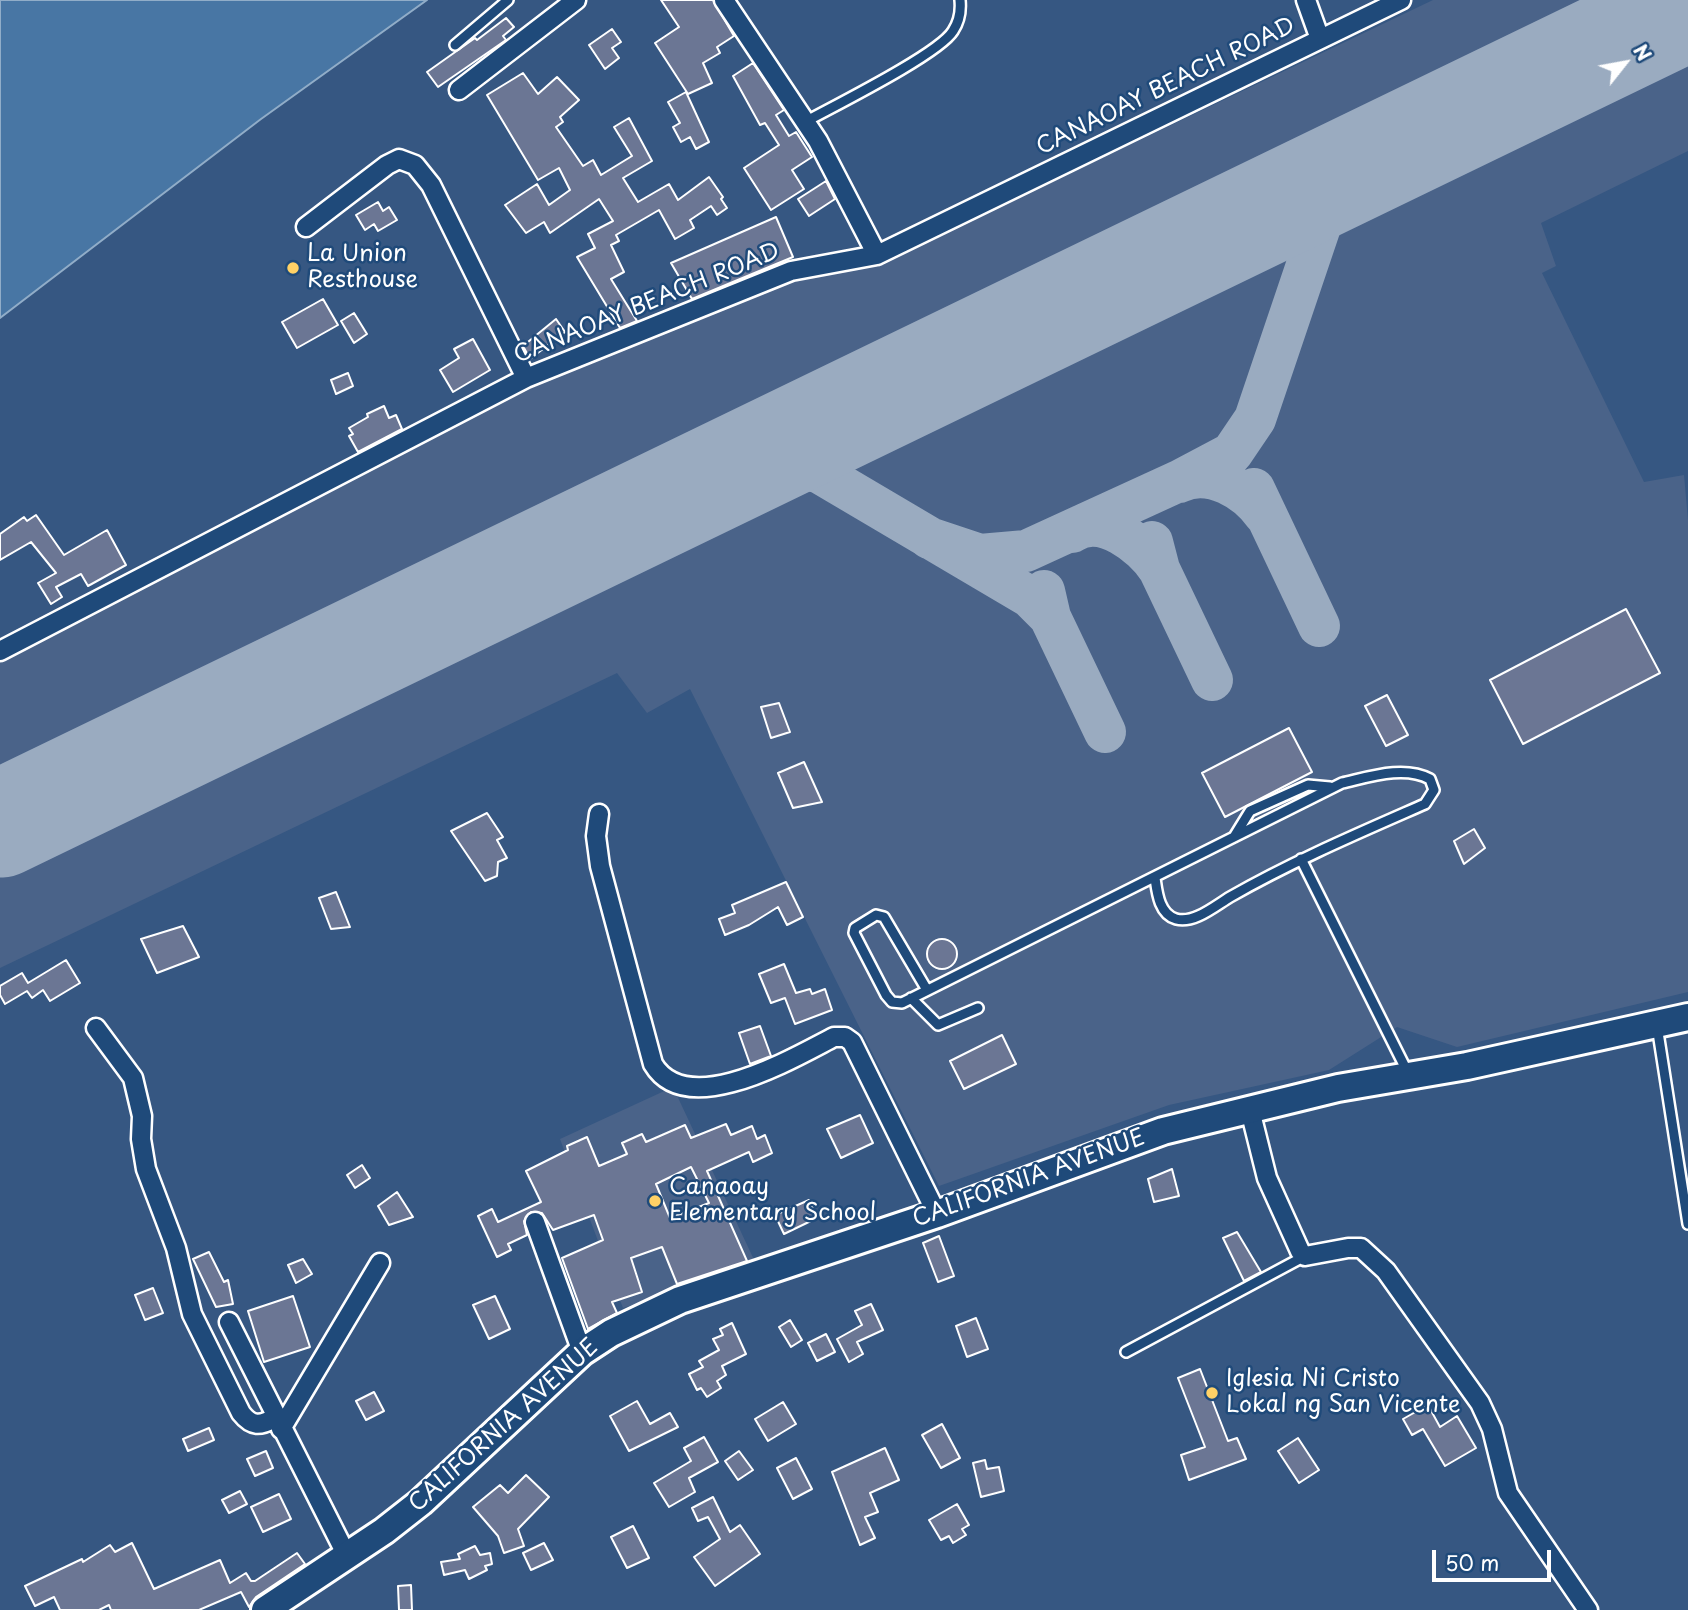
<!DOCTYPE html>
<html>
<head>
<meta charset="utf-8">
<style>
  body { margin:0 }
  #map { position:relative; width:1688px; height:1610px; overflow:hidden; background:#365782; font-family:"Playpen Sans",sans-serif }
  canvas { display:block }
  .north { position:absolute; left:1590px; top:28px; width:70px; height:70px; -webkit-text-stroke:5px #1f4a7a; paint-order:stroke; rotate:59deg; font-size:19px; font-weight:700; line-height:28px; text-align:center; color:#fff }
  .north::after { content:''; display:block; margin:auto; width:24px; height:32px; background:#fff; clip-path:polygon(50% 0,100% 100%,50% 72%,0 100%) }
  .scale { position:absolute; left:1432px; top:1550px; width:119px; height:32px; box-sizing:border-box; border:4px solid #fff; border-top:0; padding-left:9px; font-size:21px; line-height:24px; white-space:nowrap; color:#fff; -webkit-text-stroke:5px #1f4a7a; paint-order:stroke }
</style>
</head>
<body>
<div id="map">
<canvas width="1688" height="1610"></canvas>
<div class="north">N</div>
<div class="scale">50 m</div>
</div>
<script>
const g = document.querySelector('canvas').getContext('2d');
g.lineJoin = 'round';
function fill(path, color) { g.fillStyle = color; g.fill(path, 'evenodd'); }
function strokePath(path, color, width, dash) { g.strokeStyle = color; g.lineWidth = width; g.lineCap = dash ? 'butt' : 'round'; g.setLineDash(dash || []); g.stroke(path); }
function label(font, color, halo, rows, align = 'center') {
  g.font = font + ' "Playpen Sans",sans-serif'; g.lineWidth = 5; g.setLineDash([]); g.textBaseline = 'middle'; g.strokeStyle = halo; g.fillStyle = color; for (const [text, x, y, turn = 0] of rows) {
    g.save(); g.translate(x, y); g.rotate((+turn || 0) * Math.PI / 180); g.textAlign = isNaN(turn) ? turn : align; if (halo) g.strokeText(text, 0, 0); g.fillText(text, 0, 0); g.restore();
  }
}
fill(new Path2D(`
  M1433,0H1688V151L1541,223L1556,266L1542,273L1644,482L1684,475L1688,520V992L1457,1047L1397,1027L1329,1070L1169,1105L939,1186L690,689L647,713L617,673L0,968V659L550,375L792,282L878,265Z
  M673,1087L756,1264L623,1308L560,1139Z`), '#4a6389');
const water = new Path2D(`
  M0,0H427L261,119L0,318Z`);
fill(water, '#4876a4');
strokePath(water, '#91adc8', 2);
strokePath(new Path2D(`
  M1270,210L1308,197L1319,205L1321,224
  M741,465L777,460L820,473L1030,597L1050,617
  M820,473L810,464L806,447L810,437L833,421
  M1179,482C1210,467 1247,490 1265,515
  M1254,489L1319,626
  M1072,532C1102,512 1143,545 1159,569
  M929,538L980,555L1026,551L1181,480L1232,453L1255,419L1326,209L1344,181L1390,151
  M1152,542L1159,569L1212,680
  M1044,591L1050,617L1105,732`), '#9aabc0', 42);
strokePath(new Path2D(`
  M0,824L1688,7`), '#9aabc0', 107);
const building = new Path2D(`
  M661,0H713L734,36L717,47L720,53L703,63L712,83L688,94L655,43L679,27Z
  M506,18L514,27L503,36L506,40L438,87L427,72L475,38L477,40Z
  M612,29L621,42L612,48L619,58L605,69L589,45Z
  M753,63L784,110L776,115L789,136L796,132L812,157L792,170L804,189L771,210L744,168L779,145L765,123L760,125L733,76Z
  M523,73L538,94L557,77L579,100L560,117L563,122L556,127L583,166L593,160L601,175L632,156L614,127L629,118L652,161L623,178L638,202L669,184L678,200L709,177L723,197L721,199L727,208L717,215L711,206L690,220L694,228L675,239L659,210L616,235L619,241L611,245L624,272L611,279L637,321L620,328L577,257L595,248L588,234L613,221L599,199L550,233L544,222L526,233L505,205L537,184L549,205L570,190L559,168L538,180L487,95Z
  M686,92L709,142L696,149L690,137L681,142L673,127L680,123L668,102Z
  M826,181L835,199L809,216L798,199Z
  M378,202L383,211L389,207L397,220L378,231L374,224L365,230L356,215Z
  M776,217L793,257L692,299L671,263Z
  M323,299L338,325L297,348L282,322Z
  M354,313L367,334L354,343L341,321Z
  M556,319L565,332L530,359L523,346Z
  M473,339L490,370L453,392L440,370L459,358L454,349Z
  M348,373L353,386L336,394L331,380Z
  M384,406L389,418L396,415L402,429L358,452L349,436L353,434L349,428L368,417L367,414Z
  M36,515L64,555L107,530L126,565L88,586L81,574L56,587L62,597L51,604L38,583L56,573L31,542L0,560V534L24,517L27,521Z
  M1626,609L1660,673L1523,744L1490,680Z
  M1387,695L1408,735L1386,746L1365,706Z
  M779,703L790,732L771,738L761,707Z
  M1289,728L1312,772L1225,817L1202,773Z
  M804,762L822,802L793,808L778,773Z
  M487,813L503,837L497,840L507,858L498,862L497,876L485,881L451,831Z
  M1474,829L1485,848L1464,864L1454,841Z
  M786,882L803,917L787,925L778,907L749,925L725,935L719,919L735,913L732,905Z
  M336,892L350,927L331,929L319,898Z
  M183,926L199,957L157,973L141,939Z
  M927 954a15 15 0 1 1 30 0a15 15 0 1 1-30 0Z
  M66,960L80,983L50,1001L43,990L32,998L27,991L5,1004L0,995V986L22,973L28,983Z
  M784,964L796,993L810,989L812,994L825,989L832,1010L795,1024L785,998L771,1003L759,974Z
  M760,1026L771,1056L750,1064L739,1033Z
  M1002,1035L1016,1064L964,1089L950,1061Z
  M860,1115L873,1143L841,1158L827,1129Z
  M726,1124L731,1135L752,1126L757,1139L765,1135L772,1153L753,1162L749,1152L707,1171L747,1261L677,1284L662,1247L631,1258L642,1292L612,1302L617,1313L588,1329L562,1258L603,1240L594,1215L553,1230L542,1213L531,1212L524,1221L527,1235L508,1244L511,1250L497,1257L478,1216L492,1209L498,1222L541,1202L526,1171L568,1150L567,1146L587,1137L599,1166L627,1154L622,1143L642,1134L646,1142L685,1125L691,1138ZM691,1167L709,1203L670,1218L656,1184Z
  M362,1165L370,1178L355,1188L347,1175Z
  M1172,1169L1179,1196L1154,1202L1148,1179Z
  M397,1192L413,1217L389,1225L378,1206Z
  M809,1200L817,1218L784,1234L775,1215Z
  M1237,1232L1261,1272L1244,1281L1223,1238Z
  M939,1236L954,1276L938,1282L923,1243Z
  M209,1252L224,1282L228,1280L233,1304L216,1307L193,1259Z
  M303,1259L312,1274L296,1283L288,1265Z
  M153,1288L163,1313L145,1320L135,1295Z
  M293,1296L310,1347L264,1362L248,1311Z
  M495,1296L510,1329L489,1339L473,1305Z
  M871,1304L883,1330L857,1342L863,1354L849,1362L837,1339L862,1325L855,1311Z
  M976,1318L988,1349L967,1357L956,1326Z
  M790,1320L802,1340L791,1347L779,1327Z
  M732,1323L746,1354L722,1366L726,1375L717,1381L721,1388L707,1397L701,1388L697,1390L689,1374L703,1367L699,1361L719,1350L713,1339L723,1335L720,1329Z
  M826,1334L835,1352L817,1361L808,1343Z
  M1200,1369L1228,1441L1237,1438L1246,1459L1189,1480L1181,1455L1205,1447L1178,1378Z
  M374,1392L384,1411L366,1420L356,1401Z
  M637,1401L650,1424L670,1413L678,1427L629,1451L610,1416Z
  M783,1402L796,1424L768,1441L755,1419Z
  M1428,1405L1440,1427L1457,1416L1476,1448L1445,1466L1423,1429L1412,1435L1403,1419Z
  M942,1424L960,1458L941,1468L922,1435Z
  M209,1428L214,1440L188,1451L183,1439Z
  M704,1437L718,1462L689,1478L695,1492L669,1507L654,1483L691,1461L684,1448Z
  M1298,1438L1319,1470L1299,1483L1278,1451Z
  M885,1448L899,1480L870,1493L878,1512L865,1517L875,1538L860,1545L832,1472Z
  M266,1451L273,1468L255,1476L247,1459Z
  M739,1451L753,1470L738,1480L725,1461Z
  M796,1458L812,1489L793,1499L777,1468Z
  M985,1460L987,1469L999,1467L1004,1491L981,1497L973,1463Z
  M526,1475L549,1497L518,1529L524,1546L504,1553L498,1536L473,1507L500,1485L508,1493Z
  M240,1491L247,1504L229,1513L222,1500Z
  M279,1494L291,1519L263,1532L251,1507Z
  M713,1497L730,1532L740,1525L760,1554L715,1586L694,1557L720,1539L708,1517L698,1521L692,1508Z
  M957,1504L969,1525L962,1529L966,1535L953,1543L949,1536L941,1540L929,1520Z
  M633,1526L649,1558L627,1568L611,1537Z
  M132,1543L154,1589L220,1560L230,1583L246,1573L251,1581H255L297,1553L305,1564L256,1597L249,1607L241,1592L199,1610H111L109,1605L99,1610H60L54,1597L35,1606L25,1586L82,1559L83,1562L110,1545L115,1552Z
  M544,1543L553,1560L531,1570L523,1553Z
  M475,1546L480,1555L490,1553L492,1564L485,1566L487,1570L469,1579L465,1570L444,1575L441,1562L460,1559L458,1554Z
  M411,1585L412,1610H399L398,1586Z`);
fill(building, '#6b7694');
strokePath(building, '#fff', 2);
const lane = new Path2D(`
  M455,45L508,0
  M805,122C834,106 939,54 953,31C959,22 961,10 960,0
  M1234,837L1250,811L1308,785L1330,787
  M1301,859L1408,1073
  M927,990L884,917L876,915L855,928L854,933L886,995L892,1002L902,1003L1342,783C1369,777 1404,765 1430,779L1434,790L1425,804C1359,833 1293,861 1230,897C1215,906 1194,924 1176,919C1159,914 1157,892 1155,878
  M911,998L938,1025L978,1008
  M1657,1026L1688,1224
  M1126,1352L1305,1256`);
const street = new Path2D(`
  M724,0L818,141L877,255
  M1306,0L1320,39
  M459,90L576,0
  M306,227L387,165L399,159L415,165L431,185L526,378
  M0,651L526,378L791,271L877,255L1401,0
  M599,814L596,836L600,866L653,1064C687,1121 793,1058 834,1037H845L852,1042L937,1214
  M96,1028L133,1078L142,1116L141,1139L146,1169L176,1248L192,1314L241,1413C252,1427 260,1426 275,1418
  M1250,1110L1267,1178L1300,1251L1305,1256L1348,1248H1361L1386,1271L1480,1403L1492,1429L1508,1493L1588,1610
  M535,1222L582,1352
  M229,1322L347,1556
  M281,1429L380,1263`);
const secondary = new Path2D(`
  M265,1610L384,1531L421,1502L582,1352L611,1333L680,1300L937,1214L1163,1131L1338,1088L1467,1066L1688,1017`);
strokePath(lane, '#fff', 14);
strokePath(street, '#fff', 23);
strokePath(secondary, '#fff', 32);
strokePath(lane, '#1f4a7a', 9);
strokePath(street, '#1f4a7a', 18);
strokePath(secondary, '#1f4a7a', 26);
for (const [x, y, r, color] of [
  [293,268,7,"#ffd166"],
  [655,1201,7,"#ffd166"],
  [1212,1393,7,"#ffd166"]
]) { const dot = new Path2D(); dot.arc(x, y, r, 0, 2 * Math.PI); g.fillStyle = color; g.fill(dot); strokePath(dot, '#1f4a7a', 2.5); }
label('23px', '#fff', '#1f4a7a', [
  ["CANAOAY BEACH ROAD",1166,87,-26],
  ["CANAOAY BEACH ROAD",647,304,-22],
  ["CALIFORNIA AVENUE",1029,1179,-20],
  ["CALIFORNIA AVENUE",504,1426,-42]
]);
label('23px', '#fff', '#1f4a7a', [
  ["La Union",307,255],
  ["Resthouse",307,281],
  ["Canaoay",669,1188],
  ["Elementary School",669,1214],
  ["Iglesia Ni Cristo",1226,1380],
  ["Lokal ng San Vicente",1226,1406]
], 'left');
</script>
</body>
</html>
